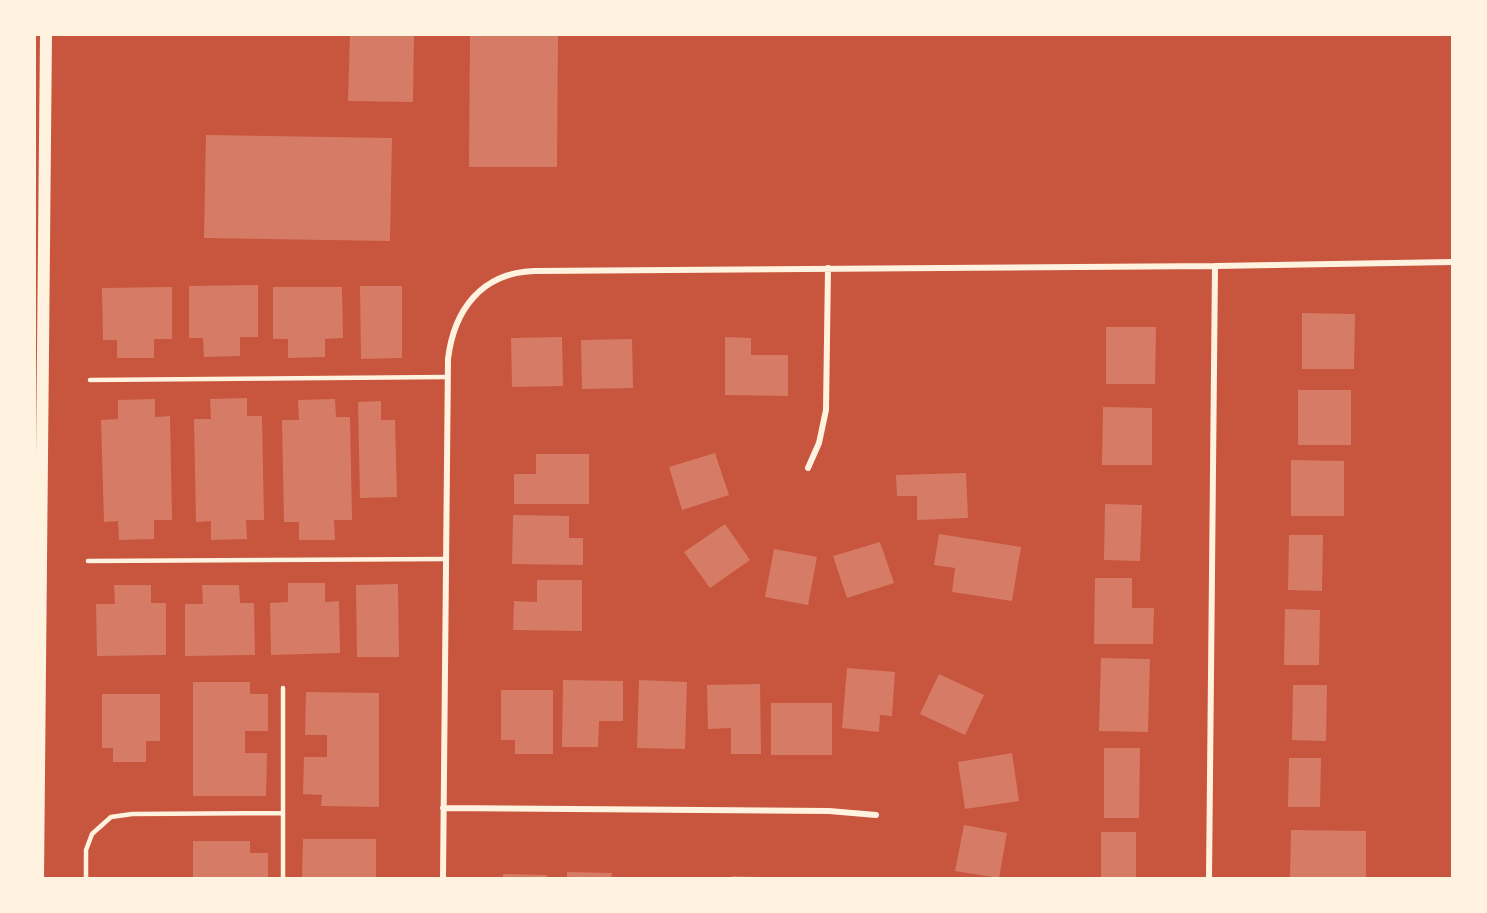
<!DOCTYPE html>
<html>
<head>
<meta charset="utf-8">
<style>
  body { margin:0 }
  #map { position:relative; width:1487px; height:913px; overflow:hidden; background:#c8553d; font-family:"Titillium Web",sans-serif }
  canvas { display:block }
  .frame { position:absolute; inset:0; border:36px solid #fff3e0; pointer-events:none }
</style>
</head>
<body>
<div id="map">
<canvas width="1487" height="913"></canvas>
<div class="frame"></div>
</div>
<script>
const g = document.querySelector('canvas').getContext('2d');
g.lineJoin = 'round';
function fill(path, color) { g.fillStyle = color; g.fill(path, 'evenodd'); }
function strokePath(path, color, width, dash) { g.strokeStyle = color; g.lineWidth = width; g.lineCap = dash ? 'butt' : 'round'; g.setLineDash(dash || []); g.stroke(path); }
fill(new Path2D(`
  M350,34H414L413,102L348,101Z
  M470,34H558L557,167H469Z
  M206,135L392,138L390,241L204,238Z
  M258,285V337H240V356L204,357L203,338H189V286Z
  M360,286H402V358L361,359Z
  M172,287V339H154V358H117V340H103L102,288Z
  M273,287H342L343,338L325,339V357L288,358V339H273Z
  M1302,313L1355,314L1354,369H1302Z
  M1106,327H1156L1155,384H1106Z
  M562,337L563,386L512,387L511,338Z
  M725,337L751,338V355H788V396L725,395Z
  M632,339L633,388L582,389L581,340Z
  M1298,390H1351V445H1298Z
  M247,398V416H262L264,520H246L247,539L211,540V521L196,522L194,419H211L210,399Z
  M155,399V417L170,416L172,520H154V539L119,540L118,521L104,522L101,420L118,419V400Z
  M335,399L336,417H350L352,520H334L335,540H299V522H284L282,420H299L298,400Z
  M381,401V420H395L397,497L360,498L358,402Z
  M1103,407L1152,408V465H1102Z
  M715,453L729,495L682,510L669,467Z
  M536,454H589V504H514V474H536Z
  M1291,460L1344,461V516H1291Z
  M966,473L968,518L917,520V496H897L896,475Z
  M1105,504L1142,505L1140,561L1104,560Z
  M513,515L569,516V538H583V565L512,564Z
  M725,524L750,560L710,588L684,552Z
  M939,534L1021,547L1012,601L952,592L955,568L934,565Z
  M1289,535H1323L1322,591L1288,590Z
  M880,542L894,583L847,598L833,556Z
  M774,549L817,557L808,605L765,597Z
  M1095,578H1132V608H1154L1153,644H1094Z
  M537,580H582V631L513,630L514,601L537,602Z
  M288,583H325V602L339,601L340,653L271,655L270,603L288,602Z
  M398,584L399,657H357L356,585Z
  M114,585H151V603H166V655L97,656L96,604H115Z
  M202,585H239L240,603H254L255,655L185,656V604H203Z
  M1285,609L1320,610L1319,665H1284Z
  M1101,658L1150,659L1148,732L1099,731Z
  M847,668L895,672L892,716L880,715L879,732L842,728Z
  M939,674L984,695L965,735L920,714Z
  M563,680L623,681V721H599L598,747H562Z
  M639,680L687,682L685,749L637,748Z
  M193,682H250V694H268V731H245V753H267L266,796H193Z
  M760,684L761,754H731V728L708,729L707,685Z
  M1293,685H1327L1326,741L1292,740Z
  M501,690H553V754H515V740H501Z
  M306,692L379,693V807L321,806L322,795L303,794L304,757H327V735H305Z
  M102,694H160V741H146V762H113V748H102Z
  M771,703H832V755H771Z
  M1104,748H1140L1139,818H1104Z
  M1012,753L1019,801L965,809L958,762Z
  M1289,758H1321L1320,807H1288Z
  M964,825L1007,833L999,878L955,871Z
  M1291,830L1366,831V878H1290Z
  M1101,832H1136V878H1101Z
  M303,839H376V878H302Z
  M193,841H250V853H268V878H193Z
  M567,872L612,873L611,878H567Z
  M503,874L547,875V878H503Z
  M732,876L758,877V878H732Z`), '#d67c66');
strokePath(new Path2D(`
  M90,380L447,377
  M88,561L446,559
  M86,878V850L92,834L111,817L132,814L283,813
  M283,878V688`), '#fff3e0', 4.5);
strokePath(new Path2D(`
  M808,468L819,443L826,410L828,268
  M443,808L829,811L876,815
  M443,878L448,359C454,310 481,273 534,271L1215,266L1452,262
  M1209,878L1215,266`), '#fff3e0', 6);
strokePath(new Path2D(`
  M38,878L46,34`), '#fff3e0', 12);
</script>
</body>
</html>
